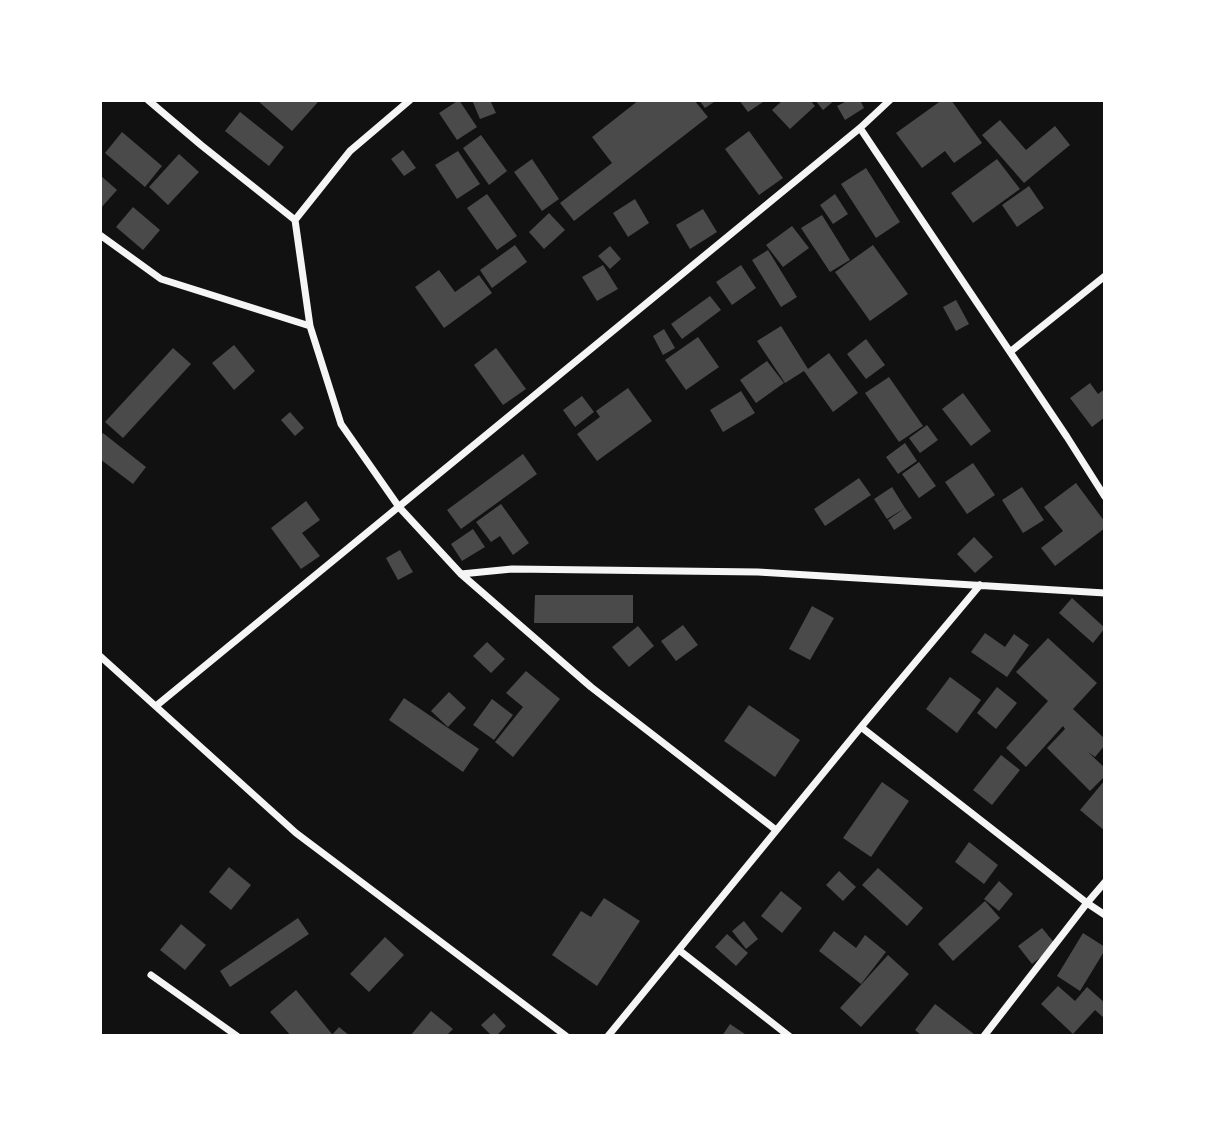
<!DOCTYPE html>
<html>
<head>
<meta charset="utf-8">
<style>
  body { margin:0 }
  #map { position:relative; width:1205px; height:1136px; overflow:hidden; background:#111; font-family:"Space Grotesk",sans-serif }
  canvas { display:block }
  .frame { position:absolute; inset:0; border:102px solid #fff; pointer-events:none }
</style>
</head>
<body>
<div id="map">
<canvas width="1205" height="1136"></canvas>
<div class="frame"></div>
</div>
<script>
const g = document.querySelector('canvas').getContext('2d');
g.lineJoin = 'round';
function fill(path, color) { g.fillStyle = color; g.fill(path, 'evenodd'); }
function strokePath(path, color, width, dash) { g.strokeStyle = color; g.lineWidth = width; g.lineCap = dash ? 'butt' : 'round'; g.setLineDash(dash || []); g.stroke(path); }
fill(new Path2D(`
  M257,100H315L318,102L292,131Z
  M459,100L477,127L457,140L439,113Z
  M472,100H490L496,113L480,119Z
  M639,100H694L708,117L574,221L560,203L612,163L592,137Z
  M699,100H717L705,108Z
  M739,100H766L748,112Z
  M783,100H810L815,106L790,129L772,110Z
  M815,100H835L823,110Z
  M849,100H860L864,108L845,120L837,106Z
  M942,100H951L982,143L954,163L945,151L922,168L896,133Z
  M240,112L284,147L269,166L225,131Z
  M1000,120L1026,150L1055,126L1070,145L1024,183L982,135Z
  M749,131L783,178L759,195L725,149Z
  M122,132L162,166L145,187L105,153Z
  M481,135L507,171L489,185L463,148Z
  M403,150L416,168L404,176L391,159Z
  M458,151L480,184L457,199L435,165Z
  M179,154L199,172L168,205L149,187Z
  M532,159L559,199L542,211L514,172Z
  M997,159L1020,189L973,223L951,193Z
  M866,168L900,222L876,238L841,184Z
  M100,175L117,190L100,209Z
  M1029,186L1044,208L1017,227L1002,205Z
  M487,194L517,236L497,250L467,208Z
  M835,194L848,214L833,224L820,205Z
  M635,199L649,223L628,237L613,213Z
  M133,207L160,230L143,250L116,227Z
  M703,209L717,232L690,249L676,225Z
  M549,213L565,230L544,249L529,232Z
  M822,215L850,260L830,272L801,228Z
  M792,226L809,248L783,267L766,245Z
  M515,245L527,262L492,288L480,270Z
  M873,245L908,294L870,321L835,272Z
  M610,246L621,259L610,269L598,256Z
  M768,250L797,297L781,307L752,260Z
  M603,265L618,289L597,301L582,277Z
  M741,265L756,288L732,305L716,282Z
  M439,270L455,292L479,275L492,293L444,328L415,287Z
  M710,296L721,310L682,339L671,324Z
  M956,300L969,324L956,331L943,307Z
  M781,326L808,369L829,353L858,393L833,412L804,371L785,383L757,341Z
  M664,329L675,348L663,355L653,336Z
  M698,337L719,367L686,390L665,360Z
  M866,339L885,365L866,379L847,354Z
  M234,345L255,371L234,390L212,363Z
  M173,348L191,364L123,438L105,422Z
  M496,348L526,389L503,405L474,365Z
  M767,361L784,383L756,403L740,380Z
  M889,377L923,426L899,442L865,393Z
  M1090,383L1098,394L1105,389V417L1092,427L1070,398Z
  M628,388L652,421L597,461L577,434L600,417L596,411Z
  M741,391L755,413L723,432L710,410Z
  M963,393L991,431L971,446L942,409Z
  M582,396L594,412L575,427L563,410Z
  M290,412L304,428L295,436L281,420Z
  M927,425L938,440L920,453L909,438Z
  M103,433L146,467L133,484L100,459V437Z
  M905,443L917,461L898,474L886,457Z
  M523,454L537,474L461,529L447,510Z
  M919,462L936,486L919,498L902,474Z
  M973,463L995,495L967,514L945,482Z
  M859,478L871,495L825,526L814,509Z
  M1076,483L1105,522V528L1055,566L1041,548L1063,531L1044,507Z
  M892,487L905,508L887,519L874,499Z
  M1022,487L1044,520L1023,533L1002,500Z
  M306,501L320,520L302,533L320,556L301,569L271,528Z
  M501,504L529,543L513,555L500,536L491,542L476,522Z
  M905,508L912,518L894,530L888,520Z
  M473,529L485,547L462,561L451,544Z
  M974,537L993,557L975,573L957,554Z
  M400,550L413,572L398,580L386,558Z
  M535,595H633V623H534Z
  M1072,598L1105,628L1093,643L1059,613Z
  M812,606L834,618L810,660L789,649Z
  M683,625L698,645L676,661L661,641Z
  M638,626L654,646L629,667L612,647Z
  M985,633L1005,647L1014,634L1029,645L1007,677L971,652Z
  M1048,638L1097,683L1073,709L1105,739V745L1095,757L1088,752L1105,768V776L1090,791L1047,748L1065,729L1063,726L1026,767L1006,748L1048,701L1016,672Z
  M487,642L505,659L491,673L473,656Z
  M526,671L560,699L513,757L495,742L523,707L506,693Z
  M950,677L981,700L957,733L926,709Z
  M997,687L1017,703L996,729L977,713Z
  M449,692L466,708L448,727L431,711Z
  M404,698L479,749L463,772L389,720Z
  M492,699L513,715L494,740L473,725Z
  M749,705L800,740L775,777L724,741Z
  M1001,755L1020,770L992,805L973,790Z
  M1105,780V831L1080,810Z
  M882,782L909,801L871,857L843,838Z
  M969,842L998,865L984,884L955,862Z
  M229,867L251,885L231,910L209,892Z
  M878,868L923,908L907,926L862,885Z
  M839,871L856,887L843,901L826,885Z
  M999,881L1013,894L999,911L984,899Z
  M781,891L802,908L782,933L761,916Z
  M604,898L640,921L597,986L552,955L581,911L591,917Z
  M985,901L1000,918L953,961L938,944Z
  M298,918L309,934L230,987L220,971Z
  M744,921L758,939L746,949L732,931Z
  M181,924L206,945L185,970L160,950Z
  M1042,928L1056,945L1032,964L1018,946Z
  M834,931L856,948L865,935L886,952L861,984L819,951Z
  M1083,933L1105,947V950L1080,991L1057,976Z
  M727,934L748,953L736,966L715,947Z
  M385,937L404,955L369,992L350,974Z
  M888,955L909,974L861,1027L840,1008Z
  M1058,986L1075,1001L1087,987L1105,1003V1019L1095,1010L1073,1034L1041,1004Z
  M296,990L332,1034L329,1036H291L270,1012Z
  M935,1004L974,1034L972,1036H922L915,1030Z
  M431,1011L453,1029L446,1036H410Z
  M494,1013L506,1026L496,1036H492L481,1025Z
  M730,1024L748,1036H722Z
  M339,1027L350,1036H331Z`), '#4a4a4a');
strokePath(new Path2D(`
  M148,100L201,145L295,220L310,326L341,424L399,507L461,574L591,687L776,830
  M860,128L1067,437L1105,497
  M295,220L350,151L410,100
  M100,235L161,279L310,326
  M1010,352L1105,276
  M461,574L512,569L758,572L1105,593
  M100,656L296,833L566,1036
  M156,706L860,128L890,100
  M861,727L1087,903L1105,915
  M679,950L789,1036
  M151,975L237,1036
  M608,1036L861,727L980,585
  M984,1036L1087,903L1105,882`), '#f5f5f5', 7);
</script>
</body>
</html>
